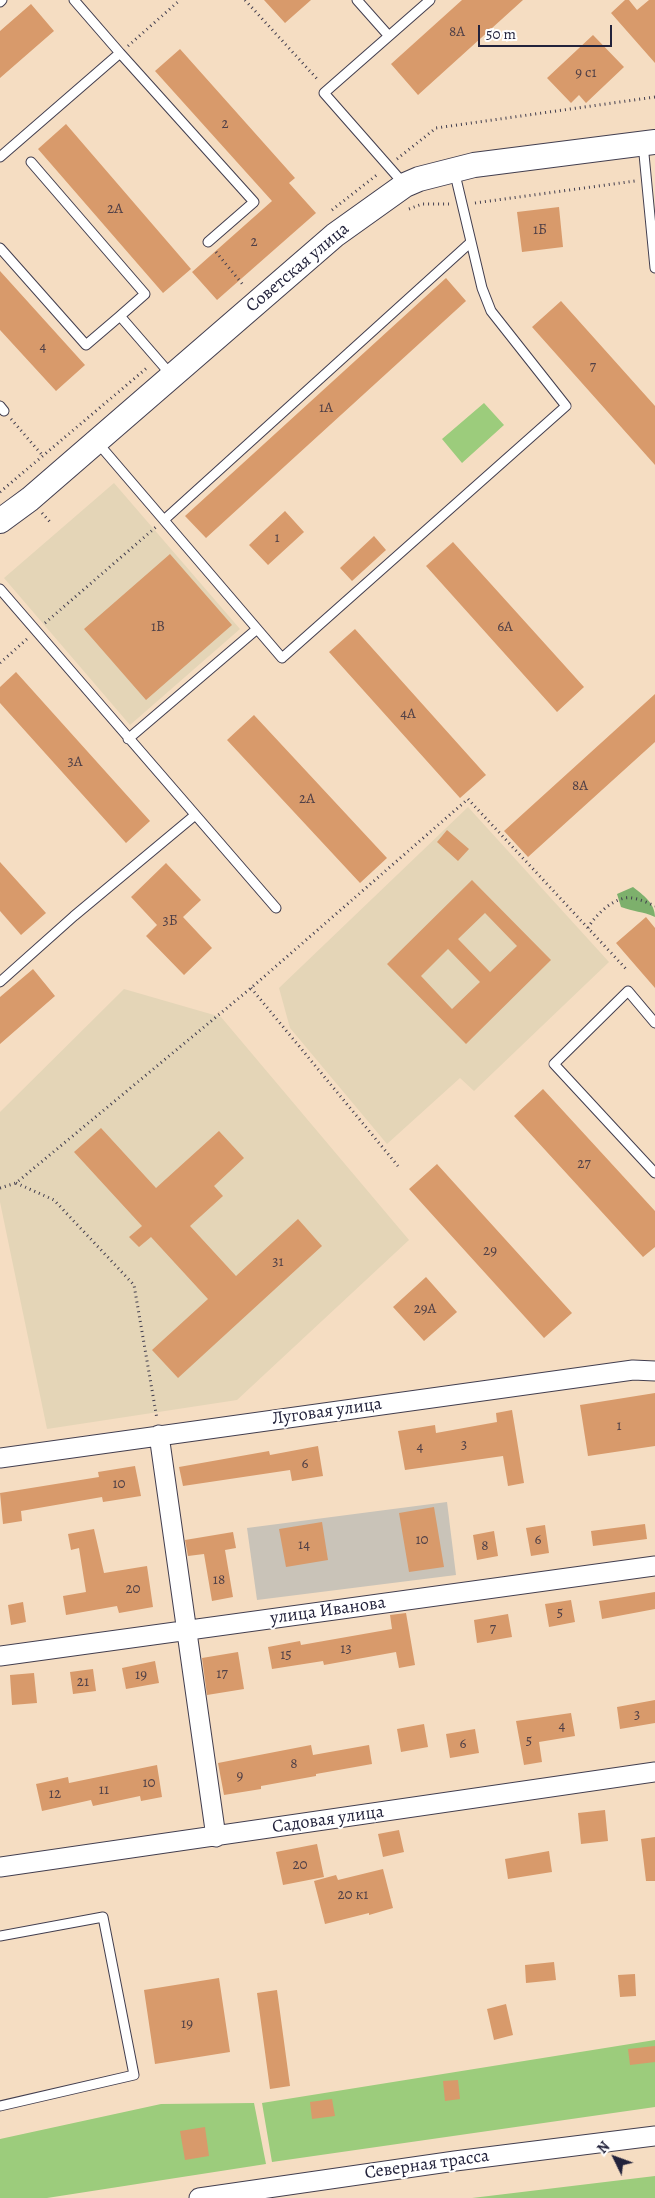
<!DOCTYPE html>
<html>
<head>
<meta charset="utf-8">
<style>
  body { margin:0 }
  #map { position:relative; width:655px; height:2198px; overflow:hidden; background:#f5ddc2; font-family:Alegreya,serif }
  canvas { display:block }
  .north { position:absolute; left:590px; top:2133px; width:50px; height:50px; -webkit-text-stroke:4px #fff; paint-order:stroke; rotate:312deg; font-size:14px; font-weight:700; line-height:20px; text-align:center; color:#22223b }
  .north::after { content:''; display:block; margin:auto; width:18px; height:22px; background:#22223b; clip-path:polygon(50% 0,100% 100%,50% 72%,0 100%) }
  .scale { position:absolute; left:478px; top:25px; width:134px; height:22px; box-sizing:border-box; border:2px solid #22223b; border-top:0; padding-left:6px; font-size:15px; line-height:18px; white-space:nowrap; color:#22223b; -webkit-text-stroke:4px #fff; paint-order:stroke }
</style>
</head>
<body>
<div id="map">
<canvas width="655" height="2198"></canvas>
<div class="north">N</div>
<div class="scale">50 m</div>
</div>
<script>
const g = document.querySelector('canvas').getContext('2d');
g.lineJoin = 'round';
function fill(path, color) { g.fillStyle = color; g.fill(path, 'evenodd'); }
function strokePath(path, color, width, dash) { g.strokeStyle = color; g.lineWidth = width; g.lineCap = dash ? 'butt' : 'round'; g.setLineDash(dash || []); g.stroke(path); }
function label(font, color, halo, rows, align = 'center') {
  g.font = font + ' Alegreya,serif'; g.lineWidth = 4; g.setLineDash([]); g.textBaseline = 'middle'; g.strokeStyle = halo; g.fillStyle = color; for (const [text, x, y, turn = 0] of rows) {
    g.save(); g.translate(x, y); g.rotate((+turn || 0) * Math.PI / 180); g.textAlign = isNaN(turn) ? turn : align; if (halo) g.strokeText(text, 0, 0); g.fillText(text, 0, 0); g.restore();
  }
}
fill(new Path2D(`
  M114,483L240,629L130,725L4,578Z
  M468,807L609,962L474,1091L460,1078L387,1144L290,1028L279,988Z
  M124,989L221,1017L409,1240L237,1400L47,1429L0,1202V1112Z`), '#e4d5b7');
fill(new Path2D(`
  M447,1502L456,1575L257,1600L247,1528Z`), '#c9c3b8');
fill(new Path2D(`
  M484,403L504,425L462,463L442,439Z
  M655,2040V2107L272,2162L262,2103Z
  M254,2103L266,2164L47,2198H0V2139L161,2104Z
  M655,2176V2198H472Z`), '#9ccc7c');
fill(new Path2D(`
  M633,887C643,895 655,903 655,917C642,911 634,912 621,907L617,894Z`), '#7db06c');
fill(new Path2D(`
  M264,0H311L285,23Z
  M462,0H523L418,95L391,64Z
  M625,0H629L637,10L649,0H655V63L611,13Z
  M31,4L54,31L0,78V31Z
  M593,35L624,67L586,103L579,95L571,103L547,78Z
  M180,49L295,178L289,183L316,213L217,300L192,272L272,201L155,71Z
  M66,124L191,269L163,293L38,149Z
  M559,207L563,247L522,252L517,212Z
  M0,271L85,365L56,391L0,330Z
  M446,278L466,301L206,538L185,516Z
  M561,301L655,406V465L532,327Z
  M285,511L304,532L268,565L249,545Z
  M374,536L386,550L352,581L340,568Z
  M453,542L584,687L557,712L426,566Z
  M170,554L232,625L146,700L84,629Z
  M355,629L486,775L460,798L329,652Z
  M16,672L150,821L126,843L0,703V687Z
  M655,694V742L528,857L504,831Z
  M254,715L387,858L360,883L227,740Z
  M447,830L469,849L458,861L437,842Z
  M0,862L46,913L21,935L0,911Z
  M166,863L201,900L183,917L212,948L184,975L146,936L157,925L131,897Z
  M472,880L551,960L466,1044L387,964ZM485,913L517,946L490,972L458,939ZM448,949L480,982L452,1009L421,976Z
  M646,917L655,928V988L616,943Z
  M33,969L55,996L0,1044V997Z
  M543,1089L655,1211V1247L643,1257L514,1116Z
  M101,1128L156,1188L219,1131L244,1158L214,1186L223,1196L190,1226L236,1276L298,1219L322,1246L178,1378L152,1350L208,1299L151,1237L139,1247L129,1237L142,1226L74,1152Z
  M437,1164L572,1313L544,1338L409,1189Z
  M426,1277L457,1312L424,1341L393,1307Z
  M655,1393V1446L588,1456L580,1405Z
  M512,1410L524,1483L508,1486L503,1456L405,1470L398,1431L435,1425L436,1433L497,1422L496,1413Z
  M318,1446L323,1476L292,1481L290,1470L183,1486L179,1467L269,1451L270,1455Z
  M135,1466L141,1496L103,1502L102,1497L21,1511L22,1521L3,1524L0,1493L99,1477L98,1472Z
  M434,1507L444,1567L409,1572L399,1513Z
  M322,1522L328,1560L286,1567L279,1529Z
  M645,1524L647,1539L593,1546L591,1531Z
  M545,1525L549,1553L531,1556L526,1528Z
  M94,1529L104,1573L147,1566L153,1607L119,1613L117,1606L66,1615L63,1596L86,1592L79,1548L71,1550L68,1534Z
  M494,1531L498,1556L477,1560L473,1535Z
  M233,1532L236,1548L225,1550L233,1597L212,1601L204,1554L188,1556L185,1540Z
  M655,1592V1609L602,1619L599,1601Z
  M571,1600L575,1622L549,1627L545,1604Z
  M23,1602L26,1622L11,1625L8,1605Z
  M406,1613L415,1665L399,1668L396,1652L324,1665L323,1661L272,1669L268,1647L300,1641L301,1645L392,1629L390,1615Z
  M508,1614L512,1637L477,1643L474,1620Z
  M238,1652L244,1689L207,1695L202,1658Z
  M155,1661L159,1683L126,1689L122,1668Z
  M93,1669L96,1691L73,1694L70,1672Z
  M34,1673L37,1703L12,1705L10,1675Z
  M655,1700V1723L620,1729L617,1707Z
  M571,1713L575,1736L539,1742L542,1762L524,1765L516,1721Z
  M424,1724L428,1747L401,1752L397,1729Z
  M475,1729L479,1753L450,1758L446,1734Z
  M311,1745L313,1755L369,1745L372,1764L316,1774V1776L261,1786V1789L224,1795L218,1763Z
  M157,1765L162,1797L141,1801L140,1796L93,1806L91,1800L42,1811L36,1784L68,1777L69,1783Z
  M605,1810L608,1841L581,1844L578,1813Z
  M399,1830L404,1852L383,1857L378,1834Z
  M655,1837V1881H646L641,1839Z
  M317,1844L324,1877L283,1885L276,1852Z
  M549,1851L552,1872L508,1879L505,1859Z
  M383,1869L393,1908L369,1915V1913L325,1924L314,1881L336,1875L338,1880Z
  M554,1962L556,1980L526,1983L525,1965Z
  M635,1974L636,1996L620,1997L618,1975Z
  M219,1978L230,2052L155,2064L144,1990Z
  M277,1990L290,2086L270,2089L257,1993Z
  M506,2004L513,2035L494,2040L487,2009Z
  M655,2046V2062L630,2065L628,2049Z
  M458,2080L460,2099L445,2101L443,2081Z
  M332,2099L335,2116L312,2119L310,2102Z
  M205,2127L209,2156L185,2160L180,2131Z`), '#d89a6b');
const service = new Path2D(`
  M357,0L388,35
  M0,2L2,0
  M120,53L254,202L208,242
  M643,144L655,268
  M0,157L120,53L74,0
  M31,162L145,294L120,316L172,376
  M404,184L324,93L430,0
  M0,248L86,345L120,316
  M0,406L4,411
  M97,442L282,658L566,406L491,311L482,288L454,170
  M164,520L471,242
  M0,589L276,908
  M128,739L257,629
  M0,982L74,916L194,816
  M655,1023L628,991L554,1064L655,1173
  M0,1936L103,1917L134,2075L0,2106`);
const minor = new Path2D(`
  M159,1435L216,1837
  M0,1458L633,1370L655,1371
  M0,1656L655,1566
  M0,1867L655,1772
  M199,2198L455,2161L655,2136`);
const tertiary = new Path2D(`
  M0,521L30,499L335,235L405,185L419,179L474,165L655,142`);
strokePath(service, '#423e4f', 11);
strokePath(minor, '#423e4f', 21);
strokePath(tertiary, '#423e4f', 26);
strokePath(new Path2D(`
  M245,0L319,81
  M128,46L180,0
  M397,159L436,128L655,97
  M475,203L635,181
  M409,209L422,204H449
  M332,210L378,174
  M216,252L244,286
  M11,419L43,456
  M0,492L148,367
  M42,513L52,524
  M45,623L156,527
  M0,663L27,639
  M588,928C595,915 616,895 632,898C640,899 648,903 655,906
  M251,988L398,1166
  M16,1183L54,1200L134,1285L157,1419
  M0,1188L16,1183L251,988L468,799L627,970`), '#423e4f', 3, [1, 4]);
strokePath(service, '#fff', 9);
strokePath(minor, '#fff', 19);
strokePath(tertiary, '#fff', 24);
label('15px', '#504047', null, [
  ["8А",457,32],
  ["9 с1",586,73],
  ["2",225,124],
  ["2А",115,209],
  ["1Б",540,230],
  ["2",254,242],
  ["4",43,347],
  ["7",593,367],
  ["1А",326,408],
  ["1",277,538],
  ["1В",158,627],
  ["6А",505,627],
  ["4А",408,714],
  ["3А",75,762],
  ["8А",580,786],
  ["2А",307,799],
  ["3Б",170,921],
  ["27",584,1164],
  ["29",490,1251],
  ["31",278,1262],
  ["29А",425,1309],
  ["1",619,1426],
  ["3",464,1445],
  ["4",420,1447],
  ["6",305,1464],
  ["10",119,1484],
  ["10",422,1540],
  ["6",538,1540],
  ["14",304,1545],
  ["8",485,1546],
  ["18",219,1580],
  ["20",133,1589],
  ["5",560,1613],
  ["7",493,1629],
  ["13",346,1649],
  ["15",286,1655],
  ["17",222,1674],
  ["19",141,1675],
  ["21",83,1682],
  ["3",637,1715],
  ["4",562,1726],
  ["5",529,1741],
  ["6",463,1744],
  ["8",294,1764],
  ["9",240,1776],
  ["10",149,1783],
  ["11",104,1790],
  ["12",55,1794],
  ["20",300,1865],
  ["20 к1",353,1895],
  ["19",187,2024]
]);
label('18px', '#22223b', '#fff', [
  ["Советская улица",298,268,-40],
  ["Луговая улица",327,1412,-8],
  ["улица Иванова",328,1611,-8],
  ["Садовая улица",328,1820,-8],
  ["Северная трасса",427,2165,-8]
]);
</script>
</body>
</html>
